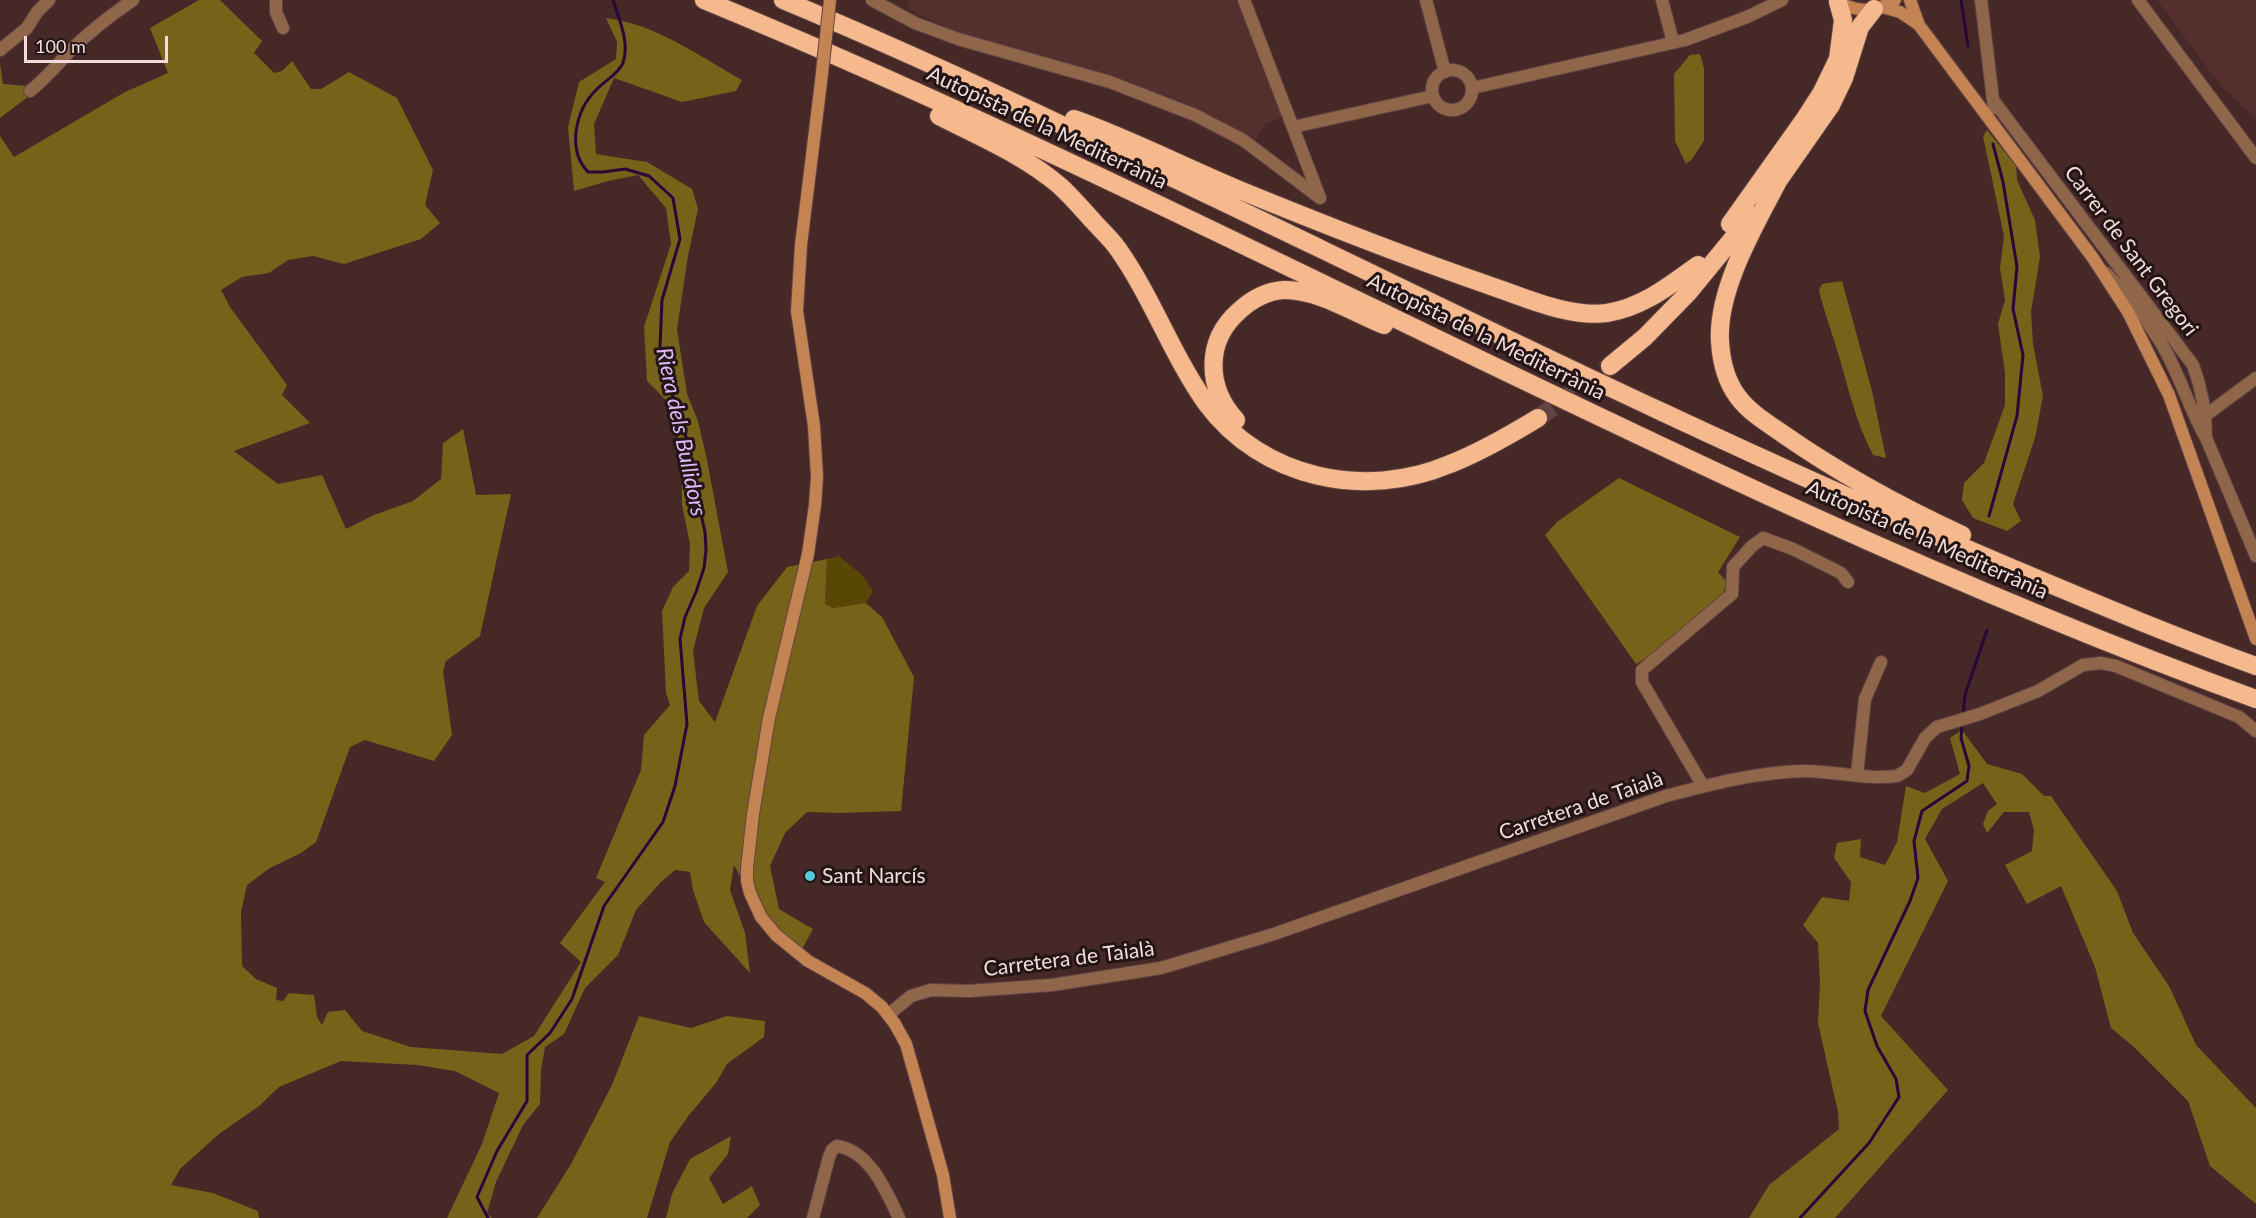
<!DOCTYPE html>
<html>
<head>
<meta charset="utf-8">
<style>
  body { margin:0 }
  #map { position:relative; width:2256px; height:1218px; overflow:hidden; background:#462827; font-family:Lato,sans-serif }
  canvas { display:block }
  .scale { position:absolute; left:24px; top:36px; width:144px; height:27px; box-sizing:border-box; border:3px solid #f1dcdb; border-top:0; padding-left:8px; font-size:18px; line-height:21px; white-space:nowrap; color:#f1dcdb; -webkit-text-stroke:4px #231515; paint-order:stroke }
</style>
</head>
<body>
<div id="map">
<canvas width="2256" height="1218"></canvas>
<div class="scale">100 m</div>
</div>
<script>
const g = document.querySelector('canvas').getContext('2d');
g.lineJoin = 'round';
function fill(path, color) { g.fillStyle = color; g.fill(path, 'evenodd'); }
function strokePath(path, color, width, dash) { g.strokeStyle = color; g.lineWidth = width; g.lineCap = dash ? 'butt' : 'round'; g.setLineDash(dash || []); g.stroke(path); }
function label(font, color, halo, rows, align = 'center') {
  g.font = font + ' Lato,sans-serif'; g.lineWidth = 6; g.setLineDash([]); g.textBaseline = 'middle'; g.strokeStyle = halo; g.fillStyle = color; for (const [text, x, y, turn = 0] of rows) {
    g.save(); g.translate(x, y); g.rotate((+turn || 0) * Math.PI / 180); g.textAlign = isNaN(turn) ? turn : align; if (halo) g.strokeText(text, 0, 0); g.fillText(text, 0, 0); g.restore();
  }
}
fill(new Path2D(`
  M907,0H1239L1282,117L1264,124L1255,140L1201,110L1159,93L950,29L908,9Z
  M2157,0H2256V119L2220,85Z`), '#552f2e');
fill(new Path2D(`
  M839,556L862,575L873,591L866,603L833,608L825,604L827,559Z`), '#594706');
fill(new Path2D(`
  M199,0H220L262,41L254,53L274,73L282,71L292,61L311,89H321L349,72L397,98L433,170L425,205L440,223L421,239L344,264L313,256L288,260L269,273L242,277L221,290L230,307L287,385L282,395L310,423L234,451L278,484L322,475L346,529L374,515L413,501L441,479L443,443L463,429L476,495L511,494L480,636L446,661L443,671L452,735L434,761L365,740L350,747L316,842L301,853L270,868L247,885L241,912L242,966L256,979L277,988L276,1000L283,1001L289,993L314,995L317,1017L322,1025L328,1012L345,1010L362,1031L411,1047L502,1054L534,1036L581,962L560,943L605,882L596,878L641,770L644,735L670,705L666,693L662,611L673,587L689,571L690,544L682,505L681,446L666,400L647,381L644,327L671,244L666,208L638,175L608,181L574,191L568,127L579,82L616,59L617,42L606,18C656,24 699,56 742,80L736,91L682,102L614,78L594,124L596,154L647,162L692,189L698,209L688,256L677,329L687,394L698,421L707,460L728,572L704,608L693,651L699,701L715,722L757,606L787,567L827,559L825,604L833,608L866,603L882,617L914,677L901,811L839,813L807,812L785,833L770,866L779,909L813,929L800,953L769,932L734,865L730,890L745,933L750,973L704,922L693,890L690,872L675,870L660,883L636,910L618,955L585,988L564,1034L545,1047L541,1070L540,1104L523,1125L496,1182L487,1213L492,1218H447L482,1144L499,1093L455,1071L418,1065L341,1061L279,1087L259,1106L219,1134L180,1169L171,1185L213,1193L258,1211L259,1218H0V136L14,157L125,92L168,73L150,28Z
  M1700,54L1704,68V141L1692,159L1686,164L1675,141L1674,74L1690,55Z
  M0,64L3,84L41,87L0,118Z
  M1987,130L2016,166L2017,180L2035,220L2040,257L2031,312L2033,344L2043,396L2035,438L2013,504L2021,521L2007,531L1973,518L1962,500L1964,483L1984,463L2005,405V373L1998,324L2005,300L2000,268L2004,236L1983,136Z
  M1842,281L1872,391L1886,458L1873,455C1856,423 1848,387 1838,353C1832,332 1824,312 1819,290L1822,284Z
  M1619,478L1740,537L1718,572L1727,582L1723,594L1646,658L1636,664L1545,535L1557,522Z
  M1962,730L1987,764L2022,774L2044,796H2051L2117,891L2133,933L2169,986L2196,1045L2256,1108V1204L2210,1166L2188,1101L2134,1047L2111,1028L2095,967L2061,886L2027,904L2005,865L2032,851L2034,830L2029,812H2004L1987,833L1983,824L1988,811L1997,804L1983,783L1942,809L1925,839L1948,881L1881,1016L1948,1090L1835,1218H1749L1769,1185L1839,1129L1838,1112L1818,1023L1820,983L1818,943L1803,925L1822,897L1849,901L1851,882L1834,858L1837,843L1861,839L1860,857L1885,865L1897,842L1906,786L1925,793L1960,774L1950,738Z
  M639,1016L691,1028L727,1016L765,1021L764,1037L727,1064L716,1083L689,1115L670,1142L647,1218H537L571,1164L612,1085Z
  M731,1136L728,1154L709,1178L723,1204L752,1186L760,1205L747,1218H666L672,1194L690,1159Z`), '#776219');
strokePath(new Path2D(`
  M1961,0L1968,46
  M1989,516L2017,416L2023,355L2013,309L2017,267L2003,182L1993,144
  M1963,715L1965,695L1987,630
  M488,1218L477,1197L497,1151L527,1101V1055L550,1033L572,999L604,906L663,822L675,786L687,724L680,639L685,617L696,592L704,568L706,550L705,532L692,474L687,440L668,381L660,346L662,300L680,239L673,198L649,176L625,169L603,172H588C566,149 576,109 597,89C605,81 619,73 623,63C630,43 619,19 613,0
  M1800,1218L1869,1143L1899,1097L1896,1079L1877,1046L1865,1011L1868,990L1910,901L1918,878L1914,841L1922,811L1967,781L1969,766L1961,738L1962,722`), '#290839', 3);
strokePath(new Path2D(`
  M1538,418L1610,366`), '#604342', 18, [18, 9]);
const street = new Path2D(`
  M276,0V12L283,28
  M872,0L915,23L958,39L1110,82L1195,115L1243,140L1320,198
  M1244,0L1320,198
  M1426,0L1445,72
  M1662,0L1673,42
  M1981,0L1994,108
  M2138,0L2256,158
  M0,50L27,28L37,12L49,0
  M1432 90a20 20 0 1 1 40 0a20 20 0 1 1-40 0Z
  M1472,88L1685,40L1747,17L1782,0
  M30,91C45,79 57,65 70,51C89,32 111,15 133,0
  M1993,100L2193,365C2202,389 2206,412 2206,438
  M1293,127L1433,96
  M2106,273C2128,296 2150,323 2165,350C2181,379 2190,410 2206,438L2256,556
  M2206,415L2256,378
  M1857,774L1865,699L1881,662
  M1703,786L1642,682V670L1732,594L1733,567L1752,546L1763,538L1793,549L1841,573L1848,582
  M888,1015L911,996L931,990L969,991L1052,985L1161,968L1274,934L1666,796C1711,784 1758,772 1804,771C1834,771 1867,780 1897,776L1907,770L1925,738L1937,727L1980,714L2038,691L2083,665L2101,663L2116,666L2239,717L2256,731
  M813,1218L829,1157L832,1150L837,1146C870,1151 886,1191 899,1218`);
const secondary = new Path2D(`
  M1910,0L1919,25L2093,258L2128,312L2169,395L2256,639
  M1836,1C1855,12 1876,13 1895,0
  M1882,7L1900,12L1918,24
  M821,82L801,245L797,311L814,426L817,477L815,505L808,554L769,718L753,814L747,868V881L750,893L761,917L776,935L808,961L865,993L882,1007L895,1024L906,1044L912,1065L943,1175L950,1218`);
const highway = new Path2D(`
  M704,0C1228,216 1722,505 2256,699
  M783,0C966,76 1143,164 1321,249C1548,359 1775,468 2007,566C2090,601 2172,636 2256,666
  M939,116C980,137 1024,155 1060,186C1072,197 1083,210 1094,222C1102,231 1112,240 1118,249C1152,297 1172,355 1206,403C1262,479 1365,500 1450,464C1481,452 1510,435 1538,418
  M1074,119C1130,139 1182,166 1237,189C1320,223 1404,256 1488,285C1524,297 1568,318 1607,313C1643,307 1669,286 1698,265
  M1777,183C1754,227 1717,290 1720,341C1721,360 1726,381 1738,397C1749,412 1767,423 1783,434C1839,473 1899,506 1962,535
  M1771,191L1831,105L1844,78L1860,27L1874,9
  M1730,224L1804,120L1822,92L1838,59L1843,20L1838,2
  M1610,366L1645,337L1688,293L1752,215
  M1236,420C1206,387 1205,341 1239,311C1252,299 1267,291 1284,290C1316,289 1354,313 1384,325`);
strokePath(street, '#614544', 14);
strokePath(secondary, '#614544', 14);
strokePath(highway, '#614544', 20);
strokePath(street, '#8f6649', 12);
strokePath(secondary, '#c48352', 12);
strokePath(highway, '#f5b98d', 18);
const secondaryBridge = new Path2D(`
  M821,82L830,0`);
strokePath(secondaryBridge, '#614544', 14, []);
strokePath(secondaryBridge, '#c48352', 12);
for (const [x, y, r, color] of [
  [810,876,6,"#53cbda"]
]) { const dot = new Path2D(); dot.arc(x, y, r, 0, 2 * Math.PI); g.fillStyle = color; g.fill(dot); strokePath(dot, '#231515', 2); }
label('21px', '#f1dcdb', '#231515', [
  ["Autopista de la Mediterrània",1047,128,25],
  ["Carrer de Sant Gregori",2131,251,53],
  ["Autopista de la Mediterrània",1486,337,26],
  ["Autopista de la Mediterrània",1927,540,24],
  ["Carretera de Taialà",1581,806,-19],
  ["Carretera de Taialà",1069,959,-7]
]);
label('21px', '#f1dcdb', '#231515', [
  ["Sant Narcís",822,876]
], 'left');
label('italic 22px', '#e0b9fa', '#231515', [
  ["Riera dels Bullidors",681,432,78]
]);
</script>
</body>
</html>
